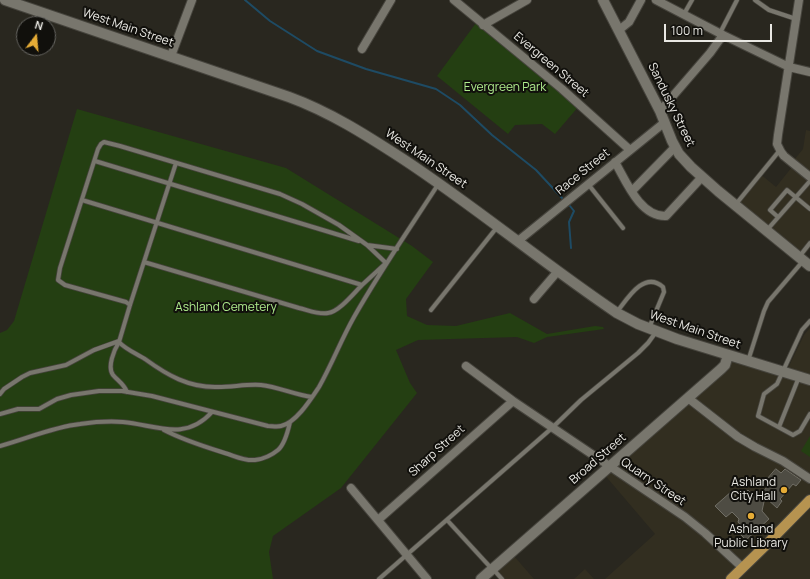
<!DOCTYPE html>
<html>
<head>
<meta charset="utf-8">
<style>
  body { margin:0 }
  #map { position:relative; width:810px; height:579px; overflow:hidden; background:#29271f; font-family:Manrope,sans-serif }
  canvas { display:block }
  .north { position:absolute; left:16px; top:16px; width:40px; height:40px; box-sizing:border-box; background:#11100c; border:1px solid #676662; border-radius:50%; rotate:16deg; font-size:11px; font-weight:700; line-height:16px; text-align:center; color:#e9e8e3 }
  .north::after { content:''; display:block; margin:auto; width:14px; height:18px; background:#e6ac36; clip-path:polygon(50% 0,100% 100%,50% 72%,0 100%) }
  .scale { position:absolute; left:664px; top:24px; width:108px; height:18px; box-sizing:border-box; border:2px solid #e9e8e3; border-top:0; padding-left:5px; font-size:12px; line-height:14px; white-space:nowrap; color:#e9e8e3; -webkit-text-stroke:3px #11100c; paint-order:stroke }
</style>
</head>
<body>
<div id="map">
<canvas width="810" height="579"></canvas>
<div class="north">N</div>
<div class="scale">100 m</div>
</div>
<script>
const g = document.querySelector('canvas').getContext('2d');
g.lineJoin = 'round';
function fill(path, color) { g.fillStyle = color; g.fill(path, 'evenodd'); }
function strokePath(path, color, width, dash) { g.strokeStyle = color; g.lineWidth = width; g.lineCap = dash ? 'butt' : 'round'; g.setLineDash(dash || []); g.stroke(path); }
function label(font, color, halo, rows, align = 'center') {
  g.font = font + ' Manrope,sans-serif'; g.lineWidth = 4; g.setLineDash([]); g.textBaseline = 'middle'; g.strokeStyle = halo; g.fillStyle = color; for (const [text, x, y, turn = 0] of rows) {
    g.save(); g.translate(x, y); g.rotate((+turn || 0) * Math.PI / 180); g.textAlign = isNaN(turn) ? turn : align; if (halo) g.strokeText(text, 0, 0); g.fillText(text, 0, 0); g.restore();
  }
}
fill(new Path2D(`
  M806,130L810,131V248L800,261L733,206L759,173L776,187L792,167L790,165L803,149Z
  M810,328V579H605L655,534L603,473L734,354L787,370L804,335Z
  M514,556L534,579H503L497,572Z
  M585,569L594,579H574Z`), '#322e20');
fill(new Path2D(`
  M476,23L579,106L555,134L542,124L515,125L508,134L437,76Z
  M77,109L286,168L412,246L433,262L406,299L407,316L427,325L456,326L510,313L547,334L595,326L603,327L604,329L547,337L534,343L517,337L418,340L396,350L410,383L417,393L341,488L273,536L269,552L273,579H0V333L7,330L14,321Z
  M810,436V457L801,451Z`), '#243f12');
strokePath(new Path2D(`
  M245,0L270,21L317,51L366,69L436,89L460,105L492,135L536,170L562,198
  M570,206L574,211L569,222L571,248`), '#1e4b64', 2);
const building = new Path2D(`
  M776,469L781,473L785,469L801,480L796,486L793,484L780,499L782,501L777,508L765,497L762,511L769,519L746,540L738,532L743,528L738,522L739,519L732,512L726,517L715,506L732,491L739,499L748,490L756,499L769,485L765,482Z`);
fill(building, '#4e4c43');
strokePath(building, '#706e65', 1);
const service = new Path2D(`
  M755,0L769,10L796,19
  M684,14L692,0
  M720,33L737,0
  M95,161L359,241
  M176,163L130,305L119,342C125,349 137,354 145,359C167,375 189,388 218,387C233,387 246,384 261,385C279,387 295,395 312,397
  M588,184L623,228
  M82,200L362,285L386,263L367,245
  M736,204L780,150
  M778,217L770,210L787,190L810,209
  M767,230L810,181
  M799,257L810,243
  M144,262L299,308C308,310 319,315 328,313C339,312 354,293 362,285
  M130,305L126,302L65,285L58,280L60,268L98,149L101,144L104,142L120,146L280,194L302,204L339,225L367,245L397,249
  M431,310L498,226
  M617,312C627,299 644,270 663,287L664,292L649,328
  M810,321L802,330L777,384L764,394L758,416L793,435L800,431L810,414
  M119,342C114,350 107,367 113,375C118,381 124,384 127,392
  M748,361L764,311L768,302L803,261
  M0,394L4,389L22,377L30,373L66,365L94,350L119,341
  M0,414L18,409H39L57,399L71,395L99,391H122L152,396L268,426C272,426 277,427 281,426C296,423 311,399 319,387C332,364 341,340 354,317C380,271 410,228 439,183
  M779,427L799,377
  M164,430C185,441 206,447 228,454C237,457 245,461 255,460C263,459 272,455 278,450C285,444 288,431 290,422
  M0,446C26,439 53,427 80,424C94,422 109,421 123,422C156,425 185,442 212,412
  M447,520L492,569
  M493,569L502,579
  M379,579L552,428L581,400L638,353L648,343L656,332`);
const minor = new Path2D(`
  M454,0L562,89L630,150
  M656,0L723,35L789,67L810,72
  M799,0L778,135L777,144L781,152L784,156L810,177
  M483,25L527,0
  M619,30L629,22L641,0
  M362,49L391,0
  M171,56L192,0
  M660,111L710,53L723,35
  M615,162C626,181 640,217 666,216L702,177
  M632,191L675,147
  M518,241L665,122
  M534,299L558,271
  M466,366L513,401L685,517L705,533L743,568
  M688,398L738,437L755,447L783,461L810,479
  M351,488L427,579
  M378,520L513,401`);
const tertiary = new Path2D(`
  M5,0L289,97C330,112 366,135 403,159C476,207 544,264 617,313L638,324L677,339L810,380
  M481,579L721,369L725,365L728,355`);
const secondary = new Path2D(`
  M603,0L660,111L672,141L679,154L691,167L718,191L810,266`);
const primary = new Path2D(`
  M731,579L764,547L810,500`);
strokePath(service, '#46443d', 5.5);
strokePath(minor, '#46443d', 10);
strokePath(tertiary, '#46443d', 12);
strokePath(secondary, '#46443d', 12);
strokePath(primary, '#46443d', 12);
strokePath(service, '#78766d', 4);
strokePath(minor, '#78766d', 8);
strokePath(tertiary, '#78766d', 10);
strokePath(secondary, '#78766d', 10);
strokePath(primary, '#b69350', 10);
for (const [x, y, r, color] of [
  [784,490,4,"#e6ac36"],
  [751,516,4,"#e6ac36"]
]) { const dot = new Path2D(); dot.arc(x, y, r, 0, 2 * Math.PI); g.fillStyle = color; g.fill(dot); strokePath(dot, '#11100c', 1.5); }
label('12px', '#e9e8e3', '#11100c', [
  ["West Main Street",128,28,19],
  ["Evergreen Street",551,65,40],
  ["Sandusky Street",671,105,64],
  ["West Main Street",426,159,34],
  ["Race Street",583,172,-39],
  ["West Main Street",695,330,19],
  ["Sharp Street",437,451,-42],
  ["Broad Street",598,459,-41],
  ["Quarry Street",653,482,34]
]);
label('12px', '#afec8d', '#11100c', [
  ["Evergreen Park",505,88],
  ["Ashland Cemetery",226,308]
]);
label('12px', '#e9e8e3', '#11100c', [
  ["Ashland",776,483],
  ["City Hall",776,497],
  ["Ashland",751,530,"center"],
  ["Public Library",751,544,"center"]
], 'right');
</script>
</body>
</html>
